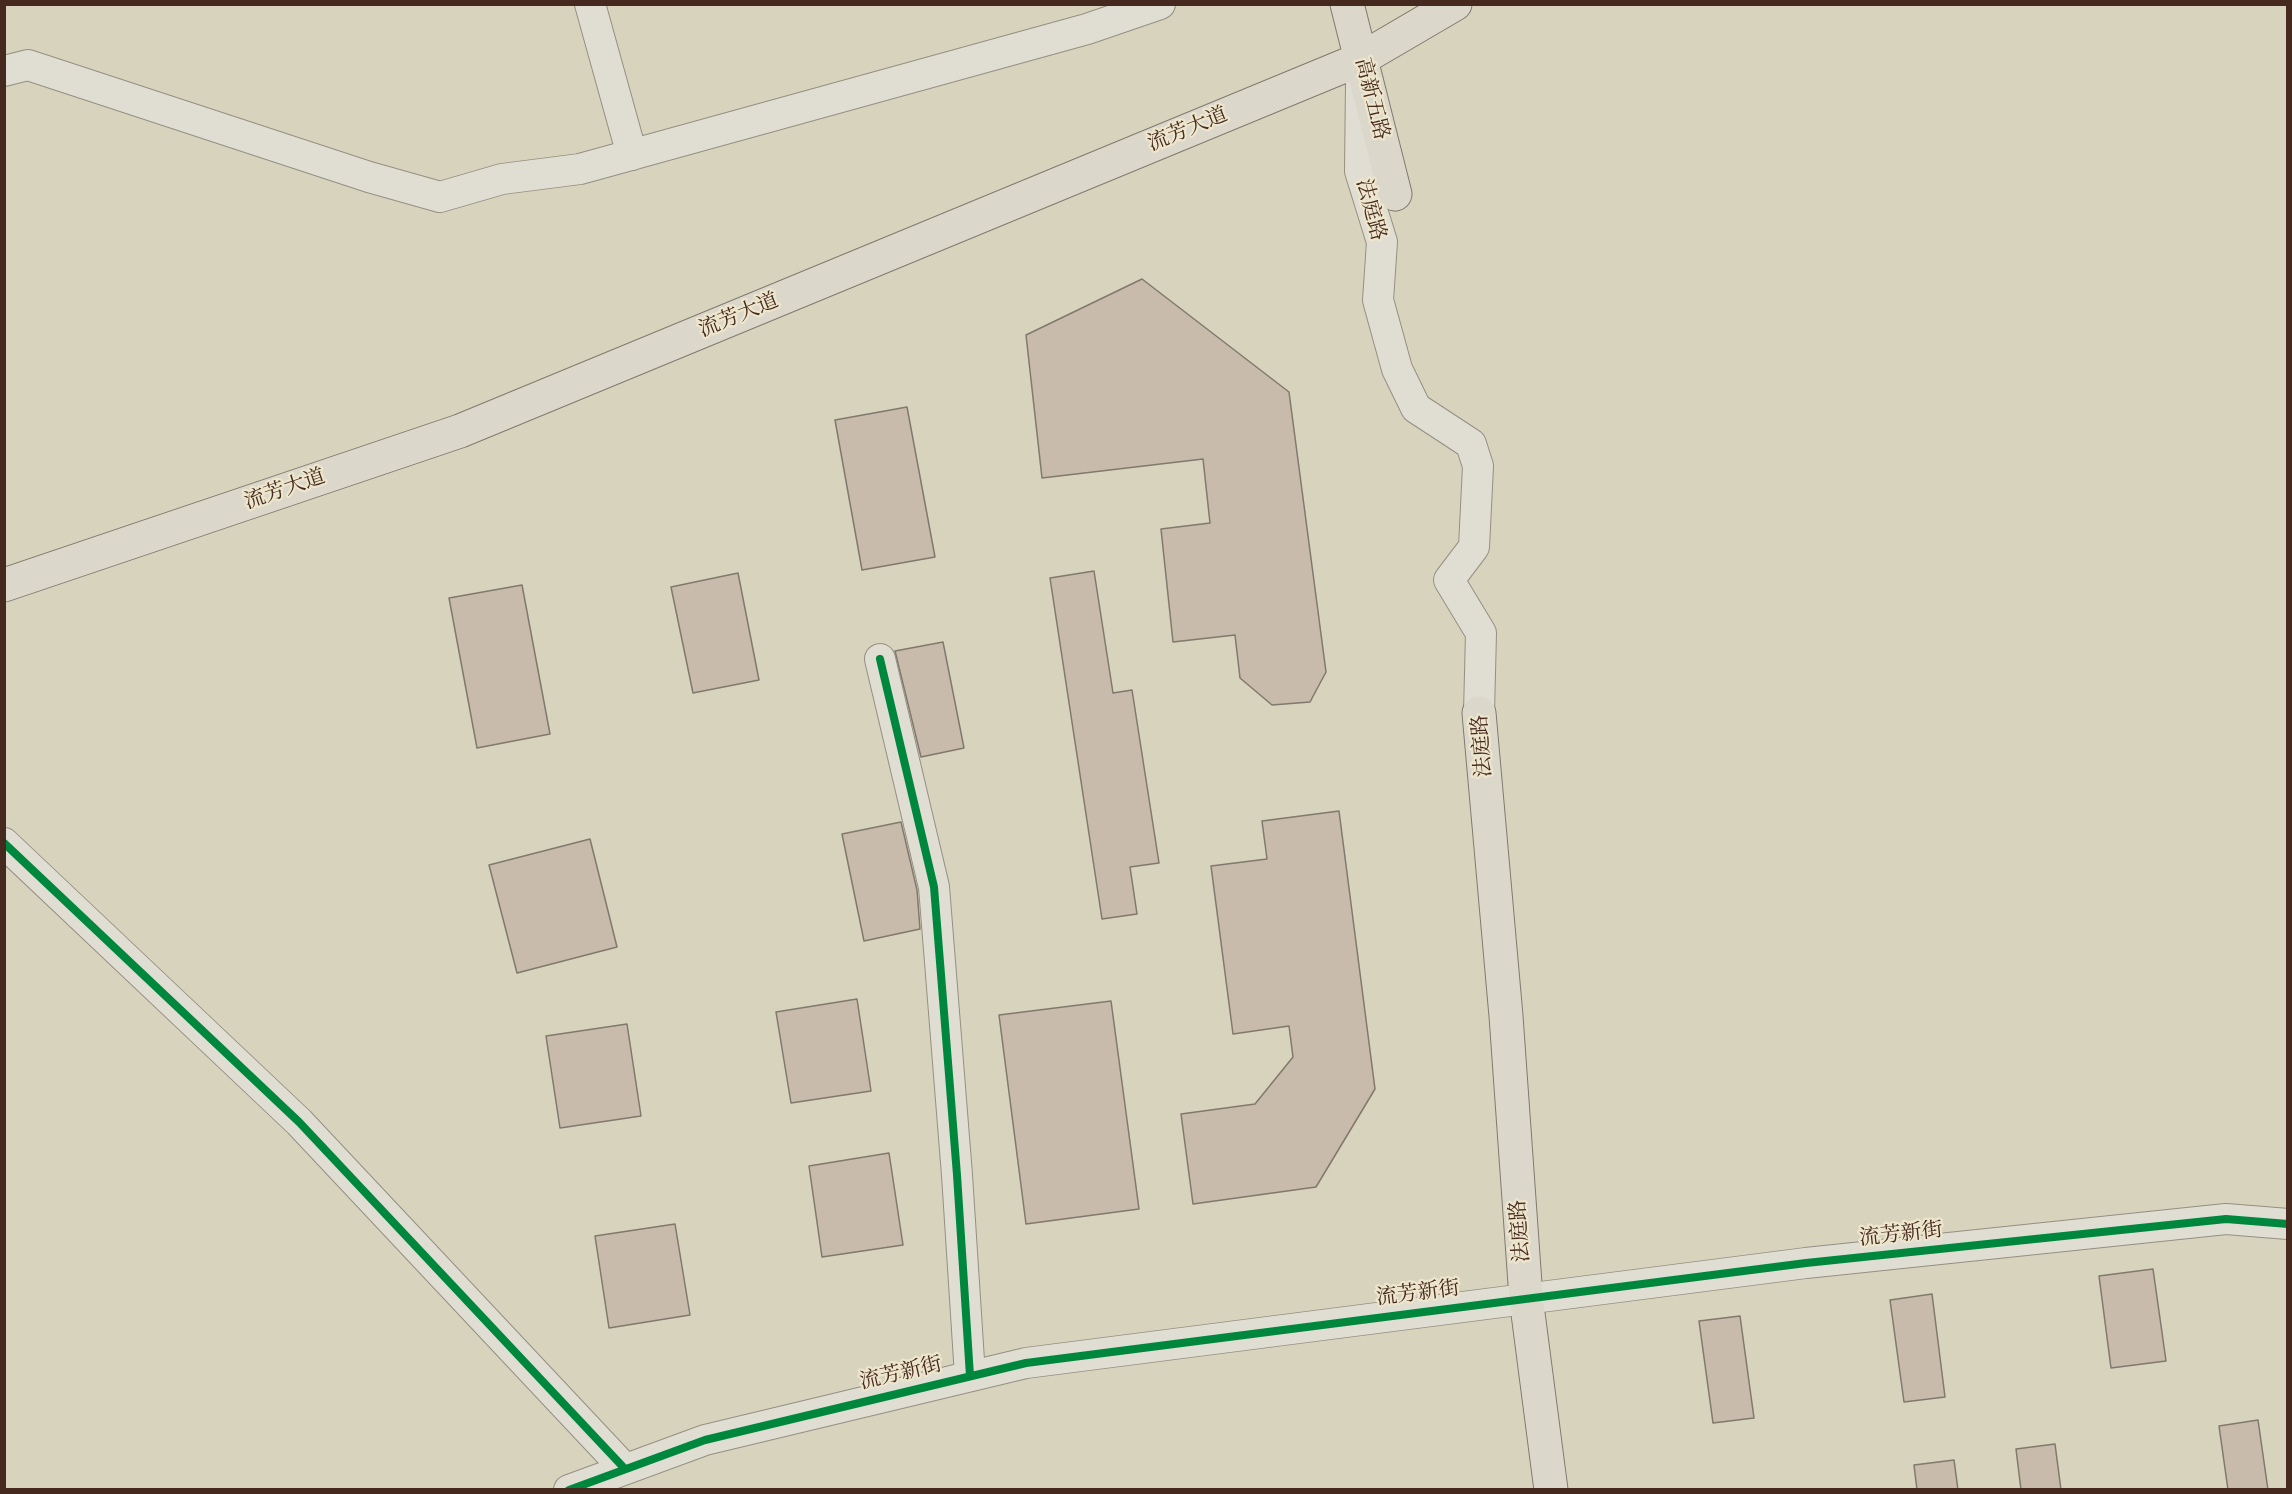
<!DOCTYPE html>
<html>
<head>
<meta charset="utf-8">
<style>
  body { margin:0 }
  #map { position:relative; width:2292px; height:1494px; overflow:hidden; background:#d8d3bd; font-family:"Libre Bodoni",serif }
  canvas { display:block }
  .frame { position:absolute; inset:0; border:6px solid #45291e; pointer-events:none }
</style>
</head>
<body>
<div id="map">
<canvas width="2292" height="1494"></canvas>
<div class="frame"></div>
</div>
<script>
const g = document.querySelector('canvas').getContext('2d');
g.lineJoin = 'round';
function fill(path, color) { g.fillStyle = color; g.fill(path, 'evenodd'); }
function strokePath(path, color, width, dash) { g.strokeStyle = color; g.lineWidth = width; g.lineCap = dash ? 'butt' : 'round'; g.setLineDash(dash || []); g.stroke(path); }
function label(font, color, halo, rows, align = 'center') {
  g.font = font + ' "Libre Bodoni","Noto Serif SC",serif'; g.lineWidth = 4.5; g.setLineDash([]); g.textBaseline = 'middle'; g.strokeStyle = halo; g.fillStyle = color; for (const [text, x, y, turn = 0] of rows) {
    g.save(); g.translate(x, y); g.rotate((+turn || 0) * Math.PI / 180); g.textAlign = isNaN(turn) ? turn : align; if (halo) g.strokeText(text, 0, 0); g.fillText(text, 0, 0); g.restore();
  }
}
const building = new Path2D(`
  M1142,279L1289,392L1326,672L1310,702L1272,705L1240,678L1235,635L1173,642L1161,529L1210,523L1203,459L1042,478L1026,335Z
  M907,407L935,557L862,570L835,420Z
  M1094,571L1113,693L1132,690L1159,863L1130,867L1137,914L1102,919L1050,578Z
  M738,573L759,680L693,693L671,587Z
  M522,585L550,734L477,748L449,598Z
  M943,642L964,748L921,757L895,651Z
  M1339,811L1375,1089L1316,1187L1193,1204L1181,1114L1255,1104L1293,1057L1289,1026L1233,1034L1211,866L1267,859L1262,821Z
  M901,822L917,890L920,929L864,941L842,834Z
  M590,839L617,947L517,973L489,865Z
  M857,999L871,1091L791,1103L776,1012Z
  M1111,1001L1139,1209L1026,1224L999,1015Z
  M627,1024L641,1116L560,1128L546,1036Z
  M889,1153L903,1245L822,1257L809,1166Z
  M675,1224L690,1315L609,1328L595,1236Z
  M2153,1269L2166,1361L2111,1368L2099,1276Z
  M1932,1294L1945,1397L1904,1402L1890,1300Z
  M1740,1316L1754,1418L1713,1423L1699,1321Z
  M2258,1420L2268,1490H2228L2219,1426Z
  M2055,1444L2061,1490H2021L2016,1449Z
  M1954,1460L1958,1490H1917L1914,1465Z`);
fill(building, '#c8bbab');
strokePath(building, '#80796d', 1.5);
const minor = new Path2D(`
  M590,4L632,155
  M4,71L28,65L369,177L440,197L502,179L580,169L1087,29L1160,4
  M1361,83L1360,171L1382,242L1378,300L1397,369L1416,408L1471,444L1478,466L1474,547L1449,580L1481,633L1479,713
  M880,659L934,887L957,1175L970,1376
  M4,843L299,1122L625,1469
  M569,1490L705,1440L1026,1363L1806,1263L2226,1219L2288,1224`);
const major = new Path2D(`
  M1347,4L1395,194
  M4,585L460,431L1361,59L1455,4
  M1479,713L1506,1016L1526,1298L1551,1490`);
strokePath(minor, '#958f82', 32);
strokePath(major, '#80796d', 35);
strokePath(minor, '#e0ded3', 30);
strokePath(major, '#dbd8cb', 33);
strokePath(new Path2D(`
  M880,659L934,887L957,1175L970,1376
  M4,843L299,1122L625,1469
  M569,1490L705,1440L1026,1363L1806,1263L2226,1219L2288,1224`), '#00873e', 8);
label('21px', '#45291e', '#ede6cc', [
  ["高新五路",1371,99,76],
  ["流芳大道",1188,130,-22],
  ["法庭路",1370,210,75],
  ["流芳大道",739,316,-22],
  ["流芳大道",285,490,-19],
  ["法庭路",1483,746,-94],
  ["法庭路",1521,1231,-94],
  ["流芳新街",1901,1235,-6],
  ["流芳新街",1418,1294,-7],
  ["流芳新街",901,1374,-13]
]);
</script>
</body>
</html>
